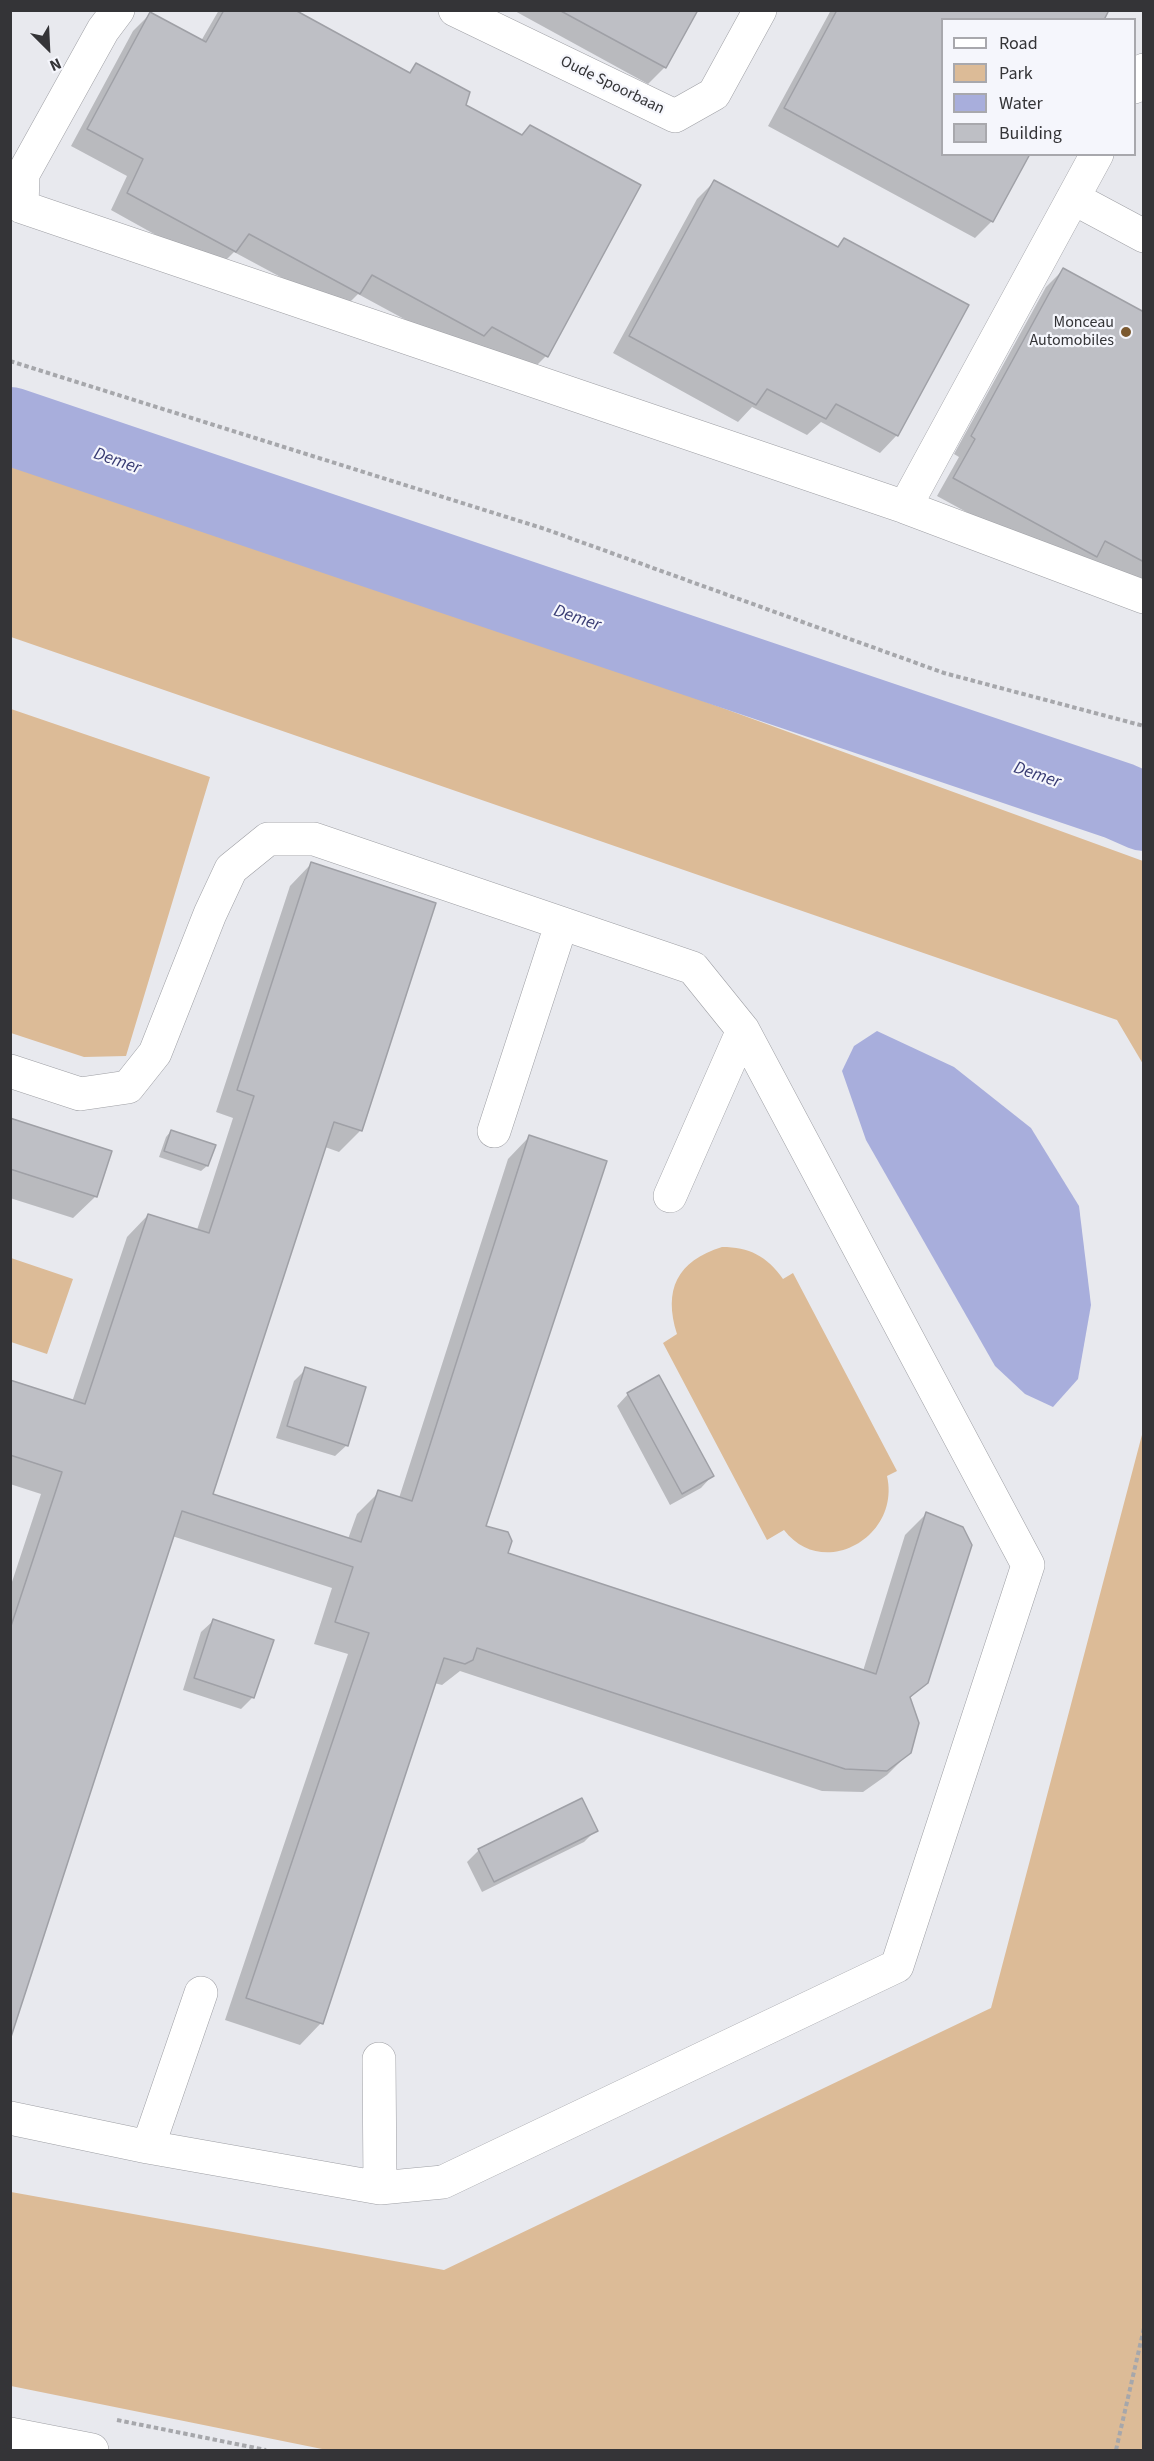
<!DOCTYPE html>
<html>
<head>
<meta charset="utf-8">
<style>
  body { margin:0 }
  #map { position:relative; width:1154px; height:2461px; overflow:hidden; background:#e8e9ee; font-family:"Source Sans 3",sans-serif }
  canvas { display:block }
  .frame { position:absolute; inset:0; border:12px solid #343437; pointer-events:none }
  .legend { position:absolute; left:941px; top:18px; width:195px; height:138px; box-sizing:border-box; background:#f5f6fc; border:2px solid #a8a8ad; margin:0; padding:8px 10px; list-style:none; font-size:18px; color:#343437 }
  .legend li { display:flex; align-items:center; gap:12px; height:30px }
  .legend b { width:30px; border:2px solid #a8a8ad }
  .north { position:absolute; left:18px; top:18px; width:60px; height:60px; -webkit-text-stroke:4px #f5f6fc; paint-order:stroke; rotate:156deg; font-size:16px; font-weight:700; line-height:24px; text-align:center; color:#343437 }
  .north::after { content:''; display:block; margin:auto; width:21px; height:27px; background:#343437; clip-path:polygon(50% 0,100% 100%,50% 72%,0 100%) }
</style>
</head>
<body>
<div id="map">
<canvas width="1154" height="2461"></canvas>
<div class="frame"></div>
<ul class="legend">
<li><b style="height:8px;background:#fff"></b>Road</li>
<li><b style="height:16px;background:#dcbb97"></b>Park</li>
<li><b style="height:16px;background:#a8aedc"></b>Water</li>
<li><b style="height:16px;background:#bebfc5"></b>Building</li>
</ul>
<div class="north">N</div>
</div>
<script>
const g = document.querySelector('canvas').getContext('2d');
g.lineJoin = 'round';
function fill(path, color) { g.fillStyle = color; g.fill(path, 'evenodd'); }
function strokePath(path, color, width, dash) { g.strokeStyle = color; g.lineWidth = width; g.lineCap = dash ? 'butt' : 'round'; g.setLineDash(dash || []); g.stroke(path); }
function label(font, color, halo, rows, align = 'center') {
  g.font = font + ' "Source Sans 3",sans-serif'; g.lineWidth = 4.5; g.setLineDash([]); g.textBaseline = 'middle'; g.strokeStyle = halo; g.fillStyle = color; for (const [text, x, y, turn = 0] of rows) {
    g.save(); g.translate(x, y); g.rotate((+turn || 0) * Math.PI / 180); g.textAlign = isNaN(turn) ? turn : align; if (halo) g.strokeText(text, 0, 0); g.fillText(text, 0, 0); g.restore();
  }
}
fill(new Path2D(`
  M11,466L489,623L1143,861V1064L1117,1020L11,637Z
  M11,709L210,777L126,1056L84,1057L11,1033Z
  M722,1247C749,1247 767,1256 783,1279L793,1273L897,1471L887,1476C901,1537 823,1581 784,1530L767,1540L663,1343L677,1334C663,1290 677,1261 722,1247Z
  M11,1258L73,1279L47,1354L11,1342Z
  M1143,1431V2450H327L11,2386V2192L444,2270L991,2008Z`), '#dcbb97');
fill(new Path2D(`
  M877,1031L954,1067L1031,1128L1079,1206L1091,1305L1078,1379L1053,1407L1025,1394L995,1366L866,1140L842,1071L854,1046Z`), '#a8aedc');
fill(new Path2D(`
  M219,10H294L408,74L416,65L464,106L546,356L529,373L465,352L358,294L342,310L234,252L217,269L111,210L127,176L71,146L133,31L150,14L201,41Z
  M513,10H697L665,67L648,84Z
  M831,10H1107L942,20V154L992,221L975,238L768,126Z
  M714,182L836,248L844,240L897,435L880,453L821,422L807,435L752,407L738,422L613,353L697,199Z
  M1063,270L1144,314V588L1078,573L937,496L959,457L954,454L1046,287Z
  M311,864L361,1130L339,1152L325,1147L211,1495L348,1539L357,1514L379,1492L399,1498L508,1159L529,1137L485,1527L507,1554L863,1671L905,1535L927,1513V1682L909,1699L910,1752L887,1775L863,1792L822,1791L460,1671L442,1685L434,1683L321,2023L300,2045L225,2020L348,1654L314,1644L332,1588L172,1536L10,2035V1588L41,1494L10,1484V1381L72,1402L127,1237L148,1215L197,1230L233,1118L216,1112L290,886Z
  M10,1119L110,1152L95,1197L73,1218L10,1198Z
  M171,1131L207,1166L201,1171L159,1157L166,1137Z
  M306,1369L347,1445L335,1456L276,1438L294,1381Z
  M628,1394L712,1476L701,1488L670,1505L617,1406Z
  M213,1621L253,1697L241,1709L183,1690L201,1632Z
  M596,1830L584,1842L482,1892L467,1862L479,1850Z`), '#0003');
strokePath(new Path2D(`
  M10,426L1119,801L1144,812`), '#a8aedc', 78);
const building = new Path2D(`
  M224,10H295L410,73L416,63L470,92L466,105L522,135L530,125L641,185L548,357L492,327L484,336L372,275L360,294L249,234L236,252L127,193L143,159L87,129L150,12L206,42Z
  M559,10H698L666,68Z
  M837,10H1109L1104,20H942V154H1030L993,222L784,108Z
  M714,180L838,247L844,238L969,305L898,436L836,404L826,419L767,389L756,405L629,336Z
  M1063,268L1144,312V562L1105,541L1097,557L953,478L975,439L971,436Z
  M311,862L436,903L362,1131L334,1122L213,1494L361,1542L378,1490L412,1501L529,1135L607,1161L486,1526L508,1532L512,1541L508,1553L876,1674L926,1512L963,1527L972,1545L928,1683L910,1697L919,1723L911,1753L887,1771L845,1769L477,1648L473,1660L465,1664L444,1658L323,2024L246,1998L369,1633L335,1622L353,1567L182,1511L10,2040V1629L62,1472L10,1455V1380L85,1404L148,1214L209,1233L254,1096L237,1090Z
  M10,1118L112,1151L97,1197L10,1169Z
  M171,1130L216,1145L208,1166L164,1151Z
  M305,1367L366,1387L348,1446L287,1426Z
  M659,1375L714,1476L682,1494L627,1393Z
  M213,1619L274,1640L254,1698L194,1678Z
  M582,1798L598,1831L494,1882L478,1849Z`);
fill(building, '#bebfc5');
strokePath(building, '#9fa0a6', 1.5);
const minor = new Path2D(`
  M118,10L103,30L23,174L22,207L905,507L1144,597
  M455,10L675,116L714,94L760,10
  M1134,87L1144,70
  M1073,198L1144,236
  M905,507L1097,154
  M10,1071L80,1094L128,1087L155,1053L210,914L231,869L268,839H314L693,968L743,1030L1028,1565L897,1966L443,2182L380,2188L148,2147L10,2118
  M494,1131L561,925
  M670,1196L743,1030
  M379,2059L380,2188
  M148,2147L201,1993
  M10,2434L92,2450`);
strokePath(minor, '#9e9fa4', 34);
strokePath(new Path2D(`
  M10,361L545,529L944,673L1144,726
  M117,2420L266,2450
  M1116,2450L1144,2328`), '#a6a7ab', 4, [4.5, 3]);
strokePath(minor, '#fff', 33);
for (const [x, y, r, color] of [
  [1126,332,6,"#7b5930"]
]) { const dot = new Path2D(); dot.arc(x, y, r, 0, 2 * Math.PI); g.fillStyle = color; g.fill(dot); strokePath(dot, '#f5f6fc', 2); }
label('16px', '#343437', '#f5f6fc', [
  ["Oude Spoorbaan",612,86,26]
]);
label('16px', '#343437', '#f5f6fc', [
  ["Monceau",1114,323],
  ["Automobiles",1114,341]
], 'right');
label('italic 18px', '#383b73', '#f5f6fc', [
  ["Demer",117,462,19],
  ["Demer",577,619,19],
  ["Demer",1037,776,19]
]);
</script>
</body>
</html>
